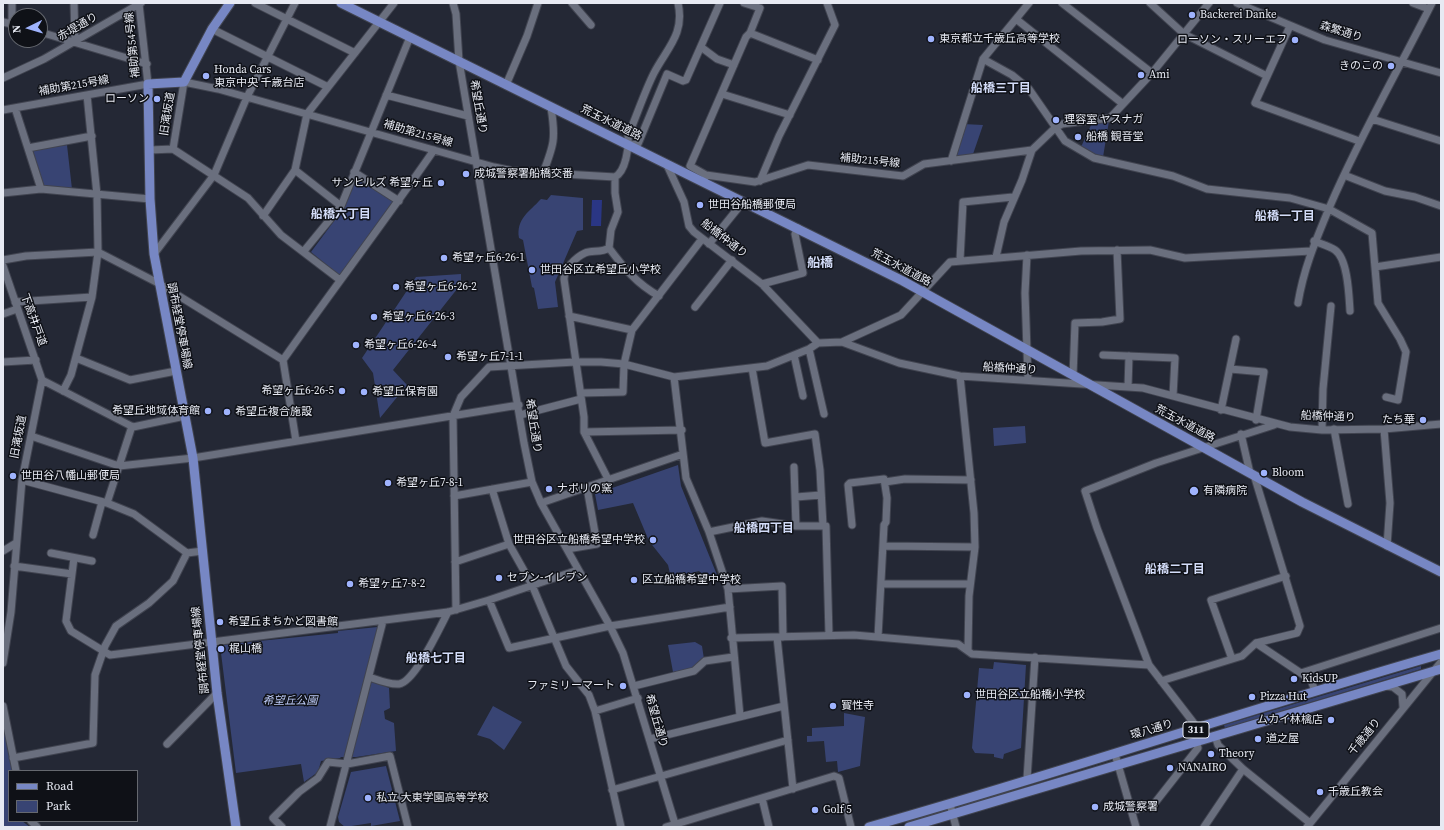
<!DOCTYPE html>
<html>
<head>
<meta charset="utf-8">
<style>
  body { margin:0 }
  #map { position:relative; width:1444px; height:830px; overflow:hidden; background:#242835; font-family:"Source Serif 4",serif }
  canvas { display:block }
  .frame { position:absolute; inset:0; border:4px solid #e7eaf3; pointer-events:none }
  .legend { position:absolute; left:8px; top:770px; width:130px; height:52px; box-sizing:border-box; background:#0f1117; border:1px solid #65686f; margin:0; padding:5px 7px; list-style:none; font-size:12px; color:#e7eaf3 }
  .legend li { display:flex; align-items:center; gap:8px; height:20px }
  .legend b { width:20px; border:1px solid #65686f }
  .north { position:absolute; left:8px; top:8px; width:40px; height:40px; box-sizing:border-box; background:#0f1117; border:1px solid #65686f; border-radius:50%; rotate:265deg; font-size:11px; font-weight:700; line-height:16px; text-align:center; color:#e7eaf3 }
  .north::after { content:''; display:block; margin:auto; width:14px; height:18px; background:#9fb3fd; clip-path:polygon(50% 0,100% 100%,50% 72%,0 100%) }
</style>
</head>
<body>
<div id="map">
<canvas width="1444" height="830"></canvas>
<div class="frame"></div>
<ul class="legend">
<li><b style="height:5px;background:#7787c4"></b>Road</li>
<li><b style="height:11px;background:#384473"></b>Park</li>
</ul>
<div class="north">N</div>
</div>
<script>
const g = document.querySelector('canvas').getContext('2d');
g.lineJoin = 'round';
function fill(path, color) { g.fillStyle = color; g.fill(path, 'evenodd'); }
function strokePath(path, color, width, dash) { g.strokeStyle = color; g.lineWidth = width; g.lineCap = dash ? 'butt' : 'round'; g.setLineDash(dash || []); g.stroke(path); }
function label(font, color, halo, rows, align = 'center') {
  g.font = font + ' "Source Serif 4","Noto Sans JP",serif'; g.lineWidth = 3; g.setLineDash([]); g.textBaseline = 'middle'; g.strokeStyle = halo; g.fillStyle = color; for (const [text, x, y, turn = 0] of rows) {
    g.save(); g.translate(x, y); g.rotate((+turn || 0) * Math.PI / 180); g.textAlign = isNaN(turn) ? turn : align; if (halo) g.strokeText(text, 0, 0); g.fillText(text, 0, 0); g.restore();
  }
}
fill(new Path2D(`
  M1109,121L1103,157L1097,156L1081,147L1092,123Z
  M963,124L983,125L972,157L952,160Z
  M67,145L72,189L46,186L41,184L32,153L34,150Z
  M356,179L395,202L340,276L311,252L343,209Z
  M551,195L583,198V230L577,231L555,282L558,307L538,309L534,288L532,287L523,240L519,238C516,219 529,212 541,199L547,200Z
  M461,274V284L393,370L407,385L380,418L373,373L362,358L416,277Z
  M1025,426L1026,443L994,446L993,428Z
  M678,465L681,486L717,575L706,578L699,571L671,578L668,565L649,541L633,503L598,510L595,494Z
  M378,627L365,677L389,688L390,708L384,711L385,719L394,723L396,751L356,757H341L340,758L321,761L318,772L304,782L301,764L236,773L220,645L338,633V631Z
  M695,642L702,646L704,659L694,668L673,672L668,645Z
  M994,662L1026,665L1021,748L1004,754L1003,759L994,757V754L975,753L972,748L979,668L993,669Z
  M1421,666V669L1225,728L1224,725Z
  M493,706L522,722L504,750L490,739L477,735Z
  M844,713L865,717L860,766L838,772L837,761L826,762L824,741L807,742V736H812V728L844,726Z
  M3,722L13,771H9V821H22L30,827H3Z
  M386,766L400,821L371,826V823L345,827L339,822L338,817L351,772Z`), '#384473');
fill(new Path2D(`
  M592,200H602L601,226H591Z`), '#2a3684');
const minor = new Path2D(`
  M12,3V24
  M74,3L75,41
  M255,3L355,53
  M453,3L456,14L459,61L524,443L532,482L541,503L610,626L623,653L676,827
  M572,3L591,25
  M1062,3L1152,73
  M1150,3L1184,34L1267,76
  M1237,3L1325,40L1441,73
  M1413,3L1429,9
  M1016,19L1123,104
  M3,22L16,25
  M1290,26L1255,103L1359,141
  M212,29L328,87
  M40,32L147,64
  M750,33L818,60
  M701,47L717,59L734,65
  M983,59L1012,75L1029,89L1065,141L1094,158L1173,176L1207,189L1290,198L1329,209L1372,233L1378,303L1400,339L1406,352L1398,400L1386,397
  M3,78L44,59L141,3
  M506,85L527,36L538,3
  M722,94L790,115
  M386,95L468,116
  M15,108L41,189
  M3,110L148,84L139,4
  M1372,119L1441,141
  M629,145L638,144L667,74L683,81L686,80L720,3
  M28,148L92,136
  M173,149L184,82L218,89L494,167L513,171L615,177C626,171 629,147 628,136C637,115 644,93 654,73C667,48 685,34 678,3
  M173,149L248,198L281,235L340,280
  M150,150L173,149
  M951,161L983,59L1029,3
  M667,165L684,202L689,226L694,232L762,284L818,343L842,342L899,363L960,376L1143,388L1290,427L1322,430L1384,429L1441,424
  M295,170L341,206
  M354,172L399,201
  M543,173C554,145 556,138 551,108
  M706,175L755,182L808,165L903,176L924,164L1032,150
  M1344,175L1385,191L1415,197L1441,206
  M705,178L706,175L690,166L746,37L750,33L760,8L744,3
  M760,181L779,136L835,25L827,3
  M3,193L41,189L150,199
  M263,216L295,170L307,114L394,3
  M1314,241C1321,244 1329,246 1335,250C1348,259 1349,296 1350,311
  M709,244L743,202
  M609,248C624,268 637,284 659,296
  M304,251L341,206L410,37
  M154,254L214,175L247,97L295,3
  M1027,255L1025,293L1028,380
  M996,257L1004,222L1022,180L1032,150L1055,128L1062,124L1110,118L1152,73L1209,3
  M3,260L26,256L98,252L158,283L283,360
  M960,260L963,202L1013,197
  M3,266L42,380L22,480L11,612L3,663
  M1375,267L1441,257
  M762,284L803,273L795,234L798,228
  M15,302L92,297
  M1298,303C1304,267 1316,240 1330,206C1360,136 1398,71 1432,3
  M695,307L732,260
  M3,314L17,309
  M569,316L632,330
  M842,342L901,315L950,262L1081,251L1150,250L1185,258L1311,251
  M809,349L824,414
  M794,355L803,396
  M1103,355L1175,358L1173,396
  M76,358L130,380L176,371
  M3,362L36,360
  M752,368L765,443L815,434L820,470L823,526
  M1230,369L1264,372L1256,420
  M960,376L974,513L975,547L969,596L968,650
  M1073,376L1075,323L1102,322L1120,319L1117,250
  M674,377L686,478L709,532L728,589L740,716
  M42,380L133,427L185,416
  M1128,387L1129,356
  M63,391L71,375L92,297L98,252L97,195L87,95
  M581,393L623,392L624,364L632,330L702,239
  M1221,410L1236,339
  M520,415L581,399
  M1334,429L1348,504
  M1384,429L1390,503L1387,546
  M1322,430L1323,389L1331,306
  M584,432L682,430
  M1241,434L1250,473
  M31,436L119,466L193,458L519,405
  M296,441L283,360C333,289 385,221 434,150
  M794,467L796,526
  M608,479L584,432V417L564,279C564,269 576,257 585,253C592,250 601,253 609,248L611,230L618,212L615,193V177
  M22,480L107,503L134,514L187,553
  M885,482L905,479L971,480
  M492,489L509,544L532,585L566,666L589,695L595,711L621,827
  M454,496L532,482
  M796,497L821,495
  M107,503L132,426
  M541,503L683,454
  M852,525L848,485L850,483L884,479L887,498L886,522L884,525L878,637
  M709,532L762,521L796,526H826L829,635
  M93,535L102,502
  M884,546L975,547
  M567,549L597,544L587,488
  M3,551L16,543
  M51,553L92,561
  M455,562L509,544
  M14,566L72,574L66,621L71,631L110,655L448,612L489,600L578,570
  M72,574L74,558
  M882,584H970
  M728,589L782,586L783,637
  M489,600L509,648L610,626L730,607
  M456,610L453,416L461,397L489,367L575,362H601L624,364L674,377L767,366L809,349L818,343
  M777,637L793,789
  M731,638L854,635L958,644L972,654L1149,665
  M1256,643L1311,680L1315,691
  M1232,659L1211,600L1286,576
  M1301,673L1441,628
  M369,677C378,680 389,685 399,684C415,682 440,627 448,612
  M1161,681L1242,656L1256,643L1297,633L1300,626L1254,475
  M634,686L694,671L705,661L733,657
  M1385,686L1393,687L1402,694L1403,707
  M3,706L16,771
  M595,711L638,698
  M1197,729L1193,722L1149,665L1097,528L1085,491L1156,463L1274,425
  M1215,736L1218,745L1243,769L1310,823
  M650,739L784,706
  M167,744L217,693
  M1115,754L1136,827
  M13,758L93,743L95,675L105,646L116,626L149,603L173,581L187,553L203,551
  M1027,779L1035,657
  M612,790L788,740
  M762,798L769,827
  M950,804L956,827
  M1132,811L1154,804L1198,748L1196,741
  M31,821L37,827
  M282,827L273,818L299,792L318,778L328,762L347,764L390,756L408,827
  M330,827L383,621
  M666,827L834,776L839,778L851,827
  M1204,827L1243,769
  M1307,827L1441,662`);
const major = new Path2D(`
  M230,3L212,29L184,82L148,84L150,199L154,254L193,458L217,693L236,827
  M341,3L903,281L1302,502L1441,572
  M869,827C1061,773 1249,709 1441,654
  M909,827L1441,669`);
strokePath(minor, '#414450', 9);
strokePath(major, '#414450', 11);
strokePath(minor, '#6a6f7e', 7);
strokePath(major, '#7787c4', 9);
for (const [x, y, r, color] of [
  [1192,15,4,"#9fb3fd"],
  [931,39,4,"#9fb3fd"],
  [1295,40,4,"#9fb3fd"],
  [1391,66,4,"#9fb3fd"],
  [1141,75,4,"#9fb3fd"],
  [206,76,4,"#9fb3fd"],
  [157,99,4,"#9fb3fd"],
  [1056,120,4,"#9fb3fd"],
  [1078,137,4,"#9fb3fd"],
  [466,174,4,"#9fb3fd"],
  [441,183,4,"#9fb3fd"],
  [700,205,4,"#9fb3fd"],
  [444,258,4,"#9fb3fd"],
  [532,270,4,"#9fb3fd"],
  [396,287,4,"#9fb3fd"],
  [374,317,4,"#9fb3fd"],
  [356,345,4,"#9fb3fd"],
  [448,357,4,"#9fb3fd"],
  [342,391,4,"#9fb3fd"],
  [364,392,4,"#9fb3fd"],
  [208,411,4,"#9fb3fd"],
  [227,412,4,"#9fb3fd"],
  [1423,420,4,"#9fb3fd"],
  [1264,473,4,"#9fb3fd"],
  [13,476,4,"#9fb3fd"],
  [388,483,4,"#9fb3fd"],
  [549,489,4,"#9fb3fd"],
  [1194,491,5,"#9fb3fd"],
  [653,540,4,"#9fb3fd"],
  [499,578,4,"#9fb3fd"],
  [634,580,4,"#9fb3fd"],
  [350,584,4,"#9fb3fd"],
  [220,622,4,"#9fb3fd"],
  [221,649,4,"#9fb3fd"],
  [1294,679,4,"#9fb3fd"],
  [623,686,4,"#9fb3fd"],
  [967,695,4,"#9fb3fd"],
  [1252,697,4,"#9fb3fd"],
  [833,706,4,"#9fb3fd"],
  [1331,720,4,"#9fb3fd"],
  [1258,739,4,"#9fb3fd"],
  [1211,754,4,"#9fb3fd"],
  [1170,768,4,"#9fb3fd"],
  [1320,792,4,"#9fb3fd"],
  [368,798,4,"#9fb3fd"],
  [1095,807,4,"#9fb3fd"],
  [815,810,4,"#9fb3fd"]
]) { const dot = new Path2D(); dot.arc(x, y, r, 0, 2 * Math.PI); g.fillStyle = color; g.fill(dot); strokePath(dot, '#0f1117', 1.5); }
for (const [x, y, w] of [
  [1196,730,26]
]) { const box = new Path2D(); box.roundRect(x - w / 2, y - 8, w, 16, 3); g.fillStyle = '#0f1117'; g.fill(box); strokePath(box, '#e7eaf3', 1); }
label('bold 10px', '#e7eaf3', null, [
  ["311",1196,730]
]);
label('11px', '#e7eaf3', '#0f1117', [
  ["Backerei Danke",1200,15],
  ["東京都立千歳丘高等学校",939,39],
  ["ローソン・スリーエフ",1287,40,"right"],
  ["きのこの",1383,66,"right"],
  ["Honda Cars",214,70],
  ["東京中央 千歳台店",214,83],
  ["Ami",1149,75],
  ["ローソン",149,99,"right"],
  ["理容室 ヤスナガ",1064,120],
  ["船橋 観音堂",1086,137],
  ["成城警察署船橋交番",474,174],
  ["サンヒルズ 希望ヶ丘",433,183,"right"],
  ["世田谷船橋郵便局",708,205],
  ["希望ヶ丘6-26-1",452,258],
  ["世田谷区立希望丘小学校",540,270],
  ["希望ヶ丘6-26-2",404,287],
  ["希望ヶ丘6-26-3",382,317],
  ["希望ヶ丘6-26-4",364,345],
  ["希望ヶ丘7-1-1",456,357],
  ["希望ヶ丘6-26-5",334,391,"right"],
  ["希望丘保育園",372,392],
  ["希望丘地域体育館",200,411,"right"],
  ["希望丘複合施設",235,412],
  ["たち華",1415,420,"right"],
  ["Bloom",1272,473],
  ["世田谷八幡山郵便局",21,476],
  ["希望ヶ丘7-8-1",396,483],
  ["ナポリの窯",557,489],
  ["有隣病院",1203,491],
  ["世田谷区立船橋希望中学校",645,540,"right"],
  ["セブン-イレブン",507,578],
  ["区立船橋希望中学校",642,580],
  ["希望ヶ丘7-8-2",358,584],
  ["希望丘まちかど図書館",228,622],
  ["梶山橋",229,649],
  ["KidsUP",1302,679],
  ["ファミリーマート",615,686,"right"],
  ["世田谷区立船橋小学校",975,695],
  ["Pizza Hut",1260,697],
  ["寳性寺",841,706],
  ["ムカイ林檎店",1323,720,"right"],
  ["道之屋",1266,739],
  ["Theory",1219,754],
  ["NANAIRO",1178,768],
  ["千歳丘教会",1328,792],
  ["私立 大東学園高等学校",376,798],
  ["成城警察署",1103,807],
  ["Golf 5",823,810]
], 'left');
label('11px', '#e7eaf3', '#0f1117', [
  ["赤堤通り",78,27,-30],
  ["森繁通り",1341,32,17],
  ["補助第54号線",133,45,-96],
  ["補助第215号線",74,86,-10],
  ["希望丘通り",478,107,80],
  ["旧滝坂道",168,114,-81],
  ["荒玉水道道路",611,123,26],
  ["補助第215号線",418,134,16],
  ["補助215号線",870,161,6],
  ["船橋仲通り",724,239,38],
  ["荒玉水道道路",901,268,28],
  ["下高井戸道",33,320,70],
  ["調布経堂停車場線",179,326,79],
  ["船橋仲通り",1010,369,3],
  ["船橋仲通り",1328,417,2],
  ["荒玉水道道路",1185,424,28],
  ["希望丘通り",533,426,81],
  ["旧滝坂道",19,437,-79],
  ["調布経堂停車場線",201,650,-96],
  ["希望丘通り",656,721,74],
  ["環八通り",1152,730,-17],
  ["千歳通り",1365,737,-51]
]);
label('italic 11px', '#bccaf6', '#0f1117', [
  ["希望丘公園",290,701]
]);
label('bold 12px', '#d3dcf8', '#0f1117', [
  ["船橋三丁目",1001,89],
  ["船橋六丁目",341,215],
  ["船橋一丁目",1285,217],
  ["船橋四丁目",764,529],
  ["船橋二丁目",1175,570],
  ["船橋七丁目",436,659]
]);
label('bold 13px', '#d3dcf8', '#0f1117', [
  ["船橋",820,264]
]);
</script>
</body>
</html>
